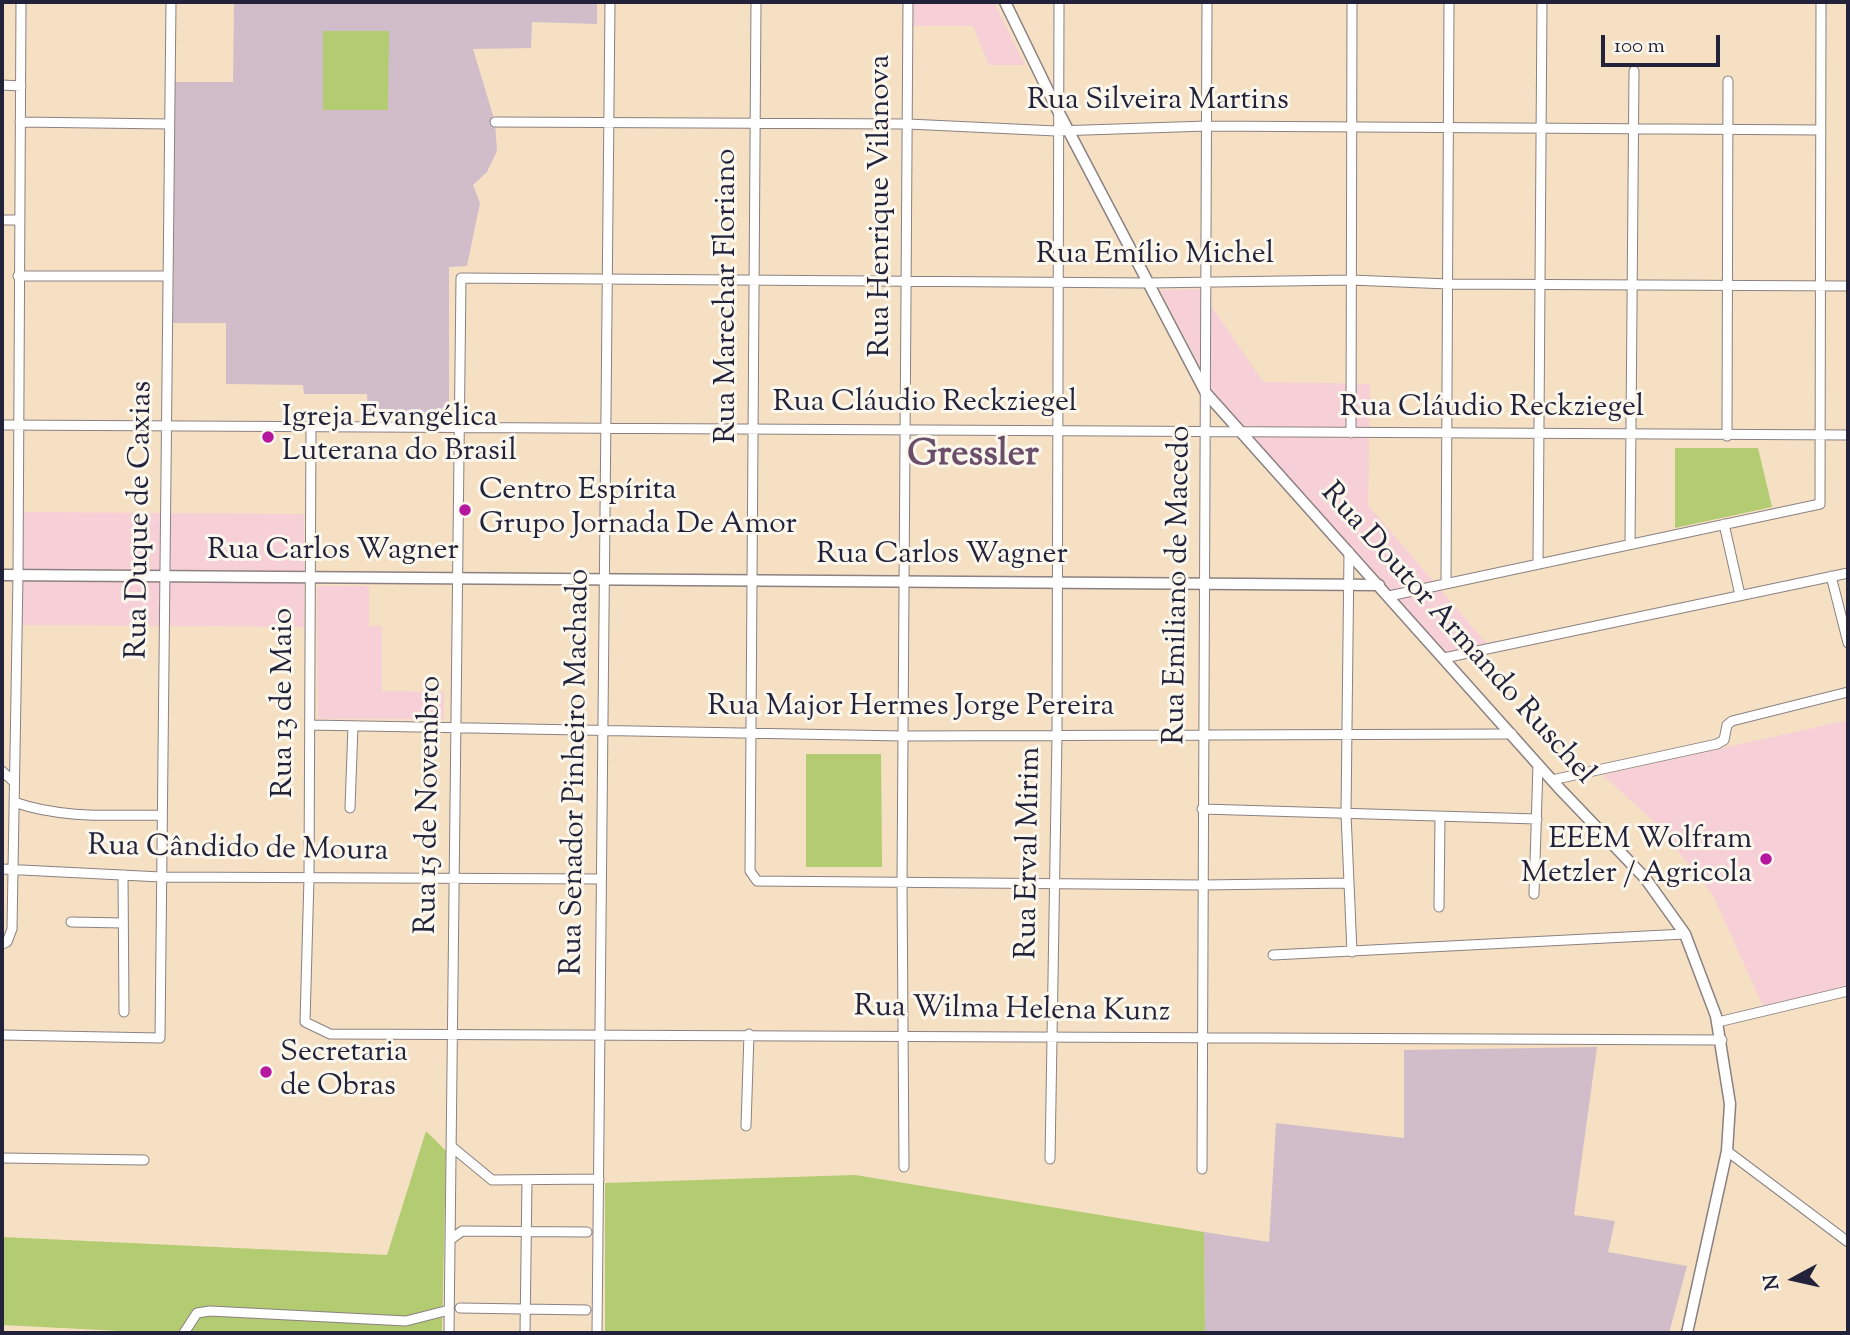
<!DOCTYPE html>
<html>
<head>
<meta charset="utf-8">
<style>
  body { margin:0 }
  #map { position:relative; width:1850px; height:1335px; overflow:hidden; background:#f5e0c4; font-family:"Sorts Mill Goudy",serif }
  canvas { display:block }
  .frame { position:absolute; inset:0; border:4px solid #22223b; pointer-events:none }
  .north { position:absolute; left:1759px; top:1244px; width:70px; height:70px; -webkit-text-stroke:5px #fbf7ec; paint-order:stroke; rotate:262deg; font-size:19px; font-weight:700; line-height:28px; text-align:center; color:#22223b }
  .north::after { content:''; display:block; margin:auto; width:24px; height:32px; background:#22223b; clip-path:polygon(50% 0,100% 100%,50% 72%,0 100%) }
  .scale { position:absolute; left:1601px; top:35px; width:119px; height:32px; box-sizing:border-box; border:4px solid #22223b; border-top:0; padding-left:9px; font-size:21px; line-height:24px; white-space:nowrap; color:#22223b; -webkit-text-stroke:5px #fbf7ec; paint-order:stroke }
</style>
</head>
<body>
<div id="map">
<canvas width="1850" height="1335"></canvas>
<div class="frame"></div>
<div class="north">N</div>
<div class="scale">100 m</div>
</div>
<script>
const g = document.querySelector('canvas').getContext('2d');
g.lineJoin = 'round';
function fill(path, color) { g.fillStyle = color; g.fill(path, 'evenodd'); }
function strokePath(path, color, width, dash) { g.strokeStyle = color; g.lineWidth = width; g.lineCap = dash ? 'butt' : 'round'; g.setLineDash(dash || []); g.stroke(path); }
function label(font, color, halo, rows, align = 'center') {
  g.font = font + ' "Sorts Mill Goudy",serif'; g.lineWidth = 6; g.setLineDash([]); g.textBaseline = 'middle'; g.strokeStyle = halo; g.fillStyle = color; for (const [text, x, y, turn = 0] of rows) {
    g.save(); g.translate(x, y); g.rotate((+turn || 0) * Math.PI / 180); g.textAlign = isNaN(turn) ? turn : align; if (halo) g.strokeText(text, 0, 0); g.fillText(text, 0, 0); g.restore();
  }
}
fill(new Path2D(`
  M913,2H994L1025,65H989L973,26H913Z
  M1200,289L1263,382L1370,384L1368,505L1488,645L1446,654L1215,395L1160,290Z
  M23,512L304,514V627L22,625Z
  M317,586H369V626H382V691L444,692V719H318Z
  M1848,720V985L1763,1006L1713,895L1655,823L1603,775Z`), '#f6cfd7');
fill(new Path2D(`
  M234,2H597V24L532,22L531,48L473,49L495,122L497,151L487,172L473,185L480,203L467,266L449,267V417H368L367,394H304L303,385L226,384V323H173L175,82H233Z
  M1597,1047L1574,1215L1615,1221L1608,1252L1687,1266L1669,1333H1205L1204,1232L1269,1242L1276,1123L1404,1138V1050Z`), '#d1bdc9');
fill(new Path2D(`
  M323,31H389L388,110H323Z
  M1675,448H1758L1772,507L1675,528Z
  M806,754H881L882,867H806Z
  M426,1131L446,1151L442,1333H161L2,1325V1237L387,1255Z
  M855,1175L1204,1232L1205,1333H605V1183Z`), '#b3cb71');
const minor = new Path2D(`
  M756,2L750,871L757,881L1202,885L1349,883
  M2,85L21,86
  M20,122L169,124
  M495,122L908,124L1056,131L1207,126L1821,130
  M2,220H18
  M18,276H168
  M2,425L1848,435
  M311,426L309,878L305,1022L330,1034L1722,1040
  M1351,433L1352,2
  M1727,436L1728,81
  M1724,524L1740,595
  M1630,544L1634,71
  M1349,552L1346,814L1352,952
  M1538,563L1542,2
  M1831,576L1848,643
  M1446,583L1449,2
  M1389,596L1820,504L1821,2
  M1444,658L1848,573
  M310,725L903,736L1512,734
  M2,771L14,782
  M1552,780L1717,744L1724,740L1727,725L1732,721L1848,692
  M14,802C62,819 112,815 162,815
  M350,808L353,726
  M1202,809L1537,819
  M2,869L161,877L599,879
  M123,875L124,1012
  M1534,894L1538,765
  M1439,907L1440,817
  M71,922L123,923
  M2,944L7,942L12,929L18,576L21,2
  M1273,955L1685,934
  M1718,1022L1848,991
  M2,1035L160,1038L171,2
  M746,1126L749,1034
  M452,1147L492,1180L599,1179
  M1727,1151L1848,1242
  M2,1158L144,1160
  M1050,1159L1057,736L1059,2
  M904,1167L902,883L908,2
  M1202,1169L1207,2
  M450,1240L462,1231L587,1232
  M460,1308L586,1310
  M184,1333L197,1313L210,1311L406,1321L449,1310
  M449,1333L461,278L1149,283L1351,280L1448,284L1848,286
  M525,1333L527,1180
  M597,1333L610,2`);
const major = new Path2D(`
  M1005,2L1056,107L1206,393L1558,787L1645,878L1685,934L1716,1016L1730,1104L1727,1151L1687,1333
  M2,575L1379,585`);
strokePath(minor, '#8c8180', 11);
strokePath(major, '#8c8180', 13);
strokePath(minor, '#fff', 9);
strokePath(major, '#fff', 10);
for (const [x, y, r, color] of [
  [268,437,7,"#b5179e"],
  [465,510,7,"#b5179e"],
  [1766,859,7,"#b5179e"],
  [266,1072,7,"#b5179e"]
]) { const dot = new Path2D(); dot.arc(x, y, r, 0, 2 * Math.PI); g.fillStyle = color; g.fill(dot); strokePath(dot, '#fbf7ec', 2.5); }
label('30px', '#22223b', '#fbf7ec', [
  ["Rua Silveira Martins",1158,103],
  ["Rua Henrique Vilanova",883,206,-90],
  ["Rua Emílio Michel",1155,257],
  ["Rua Marechar Floriano",729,296,-90],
  ["Rua Cláudio Reckziegel",925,405],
  ["Rua Cláudio Reckziegel",1492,410],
  ["Rua Duque de Caxias",142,520,-89],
  ["Rua Carlos Wagner",333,553],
  ["Rua Carlos Wagner",942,557],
  ["Rua Emiliano de Macedo",1180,585,-89],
  ["Rua Doutor Armando Ruschel",1456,635,48],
  ["Rua 13 de Maio",286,703,-90],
  ["Rua Major Hermes Jorge Pereira",911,709],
  ["Rua Senador Pinheiro Machado",578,772,-89],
  ["Rua 15 de Novembro",431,805,-89],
  ["Rua Cândido de Moura",238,851,1],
  ["Rua Erval Mirim",1031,853,-89],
  ["Rua Wilma Helena Kunz",1012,1012,1]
]);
label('30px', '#22223b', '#fbf7ec', [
  ["Igreja Evangélica",282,420],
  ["Luterana do Brasil",282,454],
  ["Centro Espírita",479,493],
  ["Grupo Jornada De Amor",479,527],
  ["EEEM Wolfram",1752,842,"right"],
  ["Metzler / Agricola",1752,876,"right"],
  ["Secretaria",280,1055],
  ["de Obras",280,1089]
], 'left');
label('bold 37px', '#6b4e6a', '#fbf7ec', [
  ["Gressler",973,458]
]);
</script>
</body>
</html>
